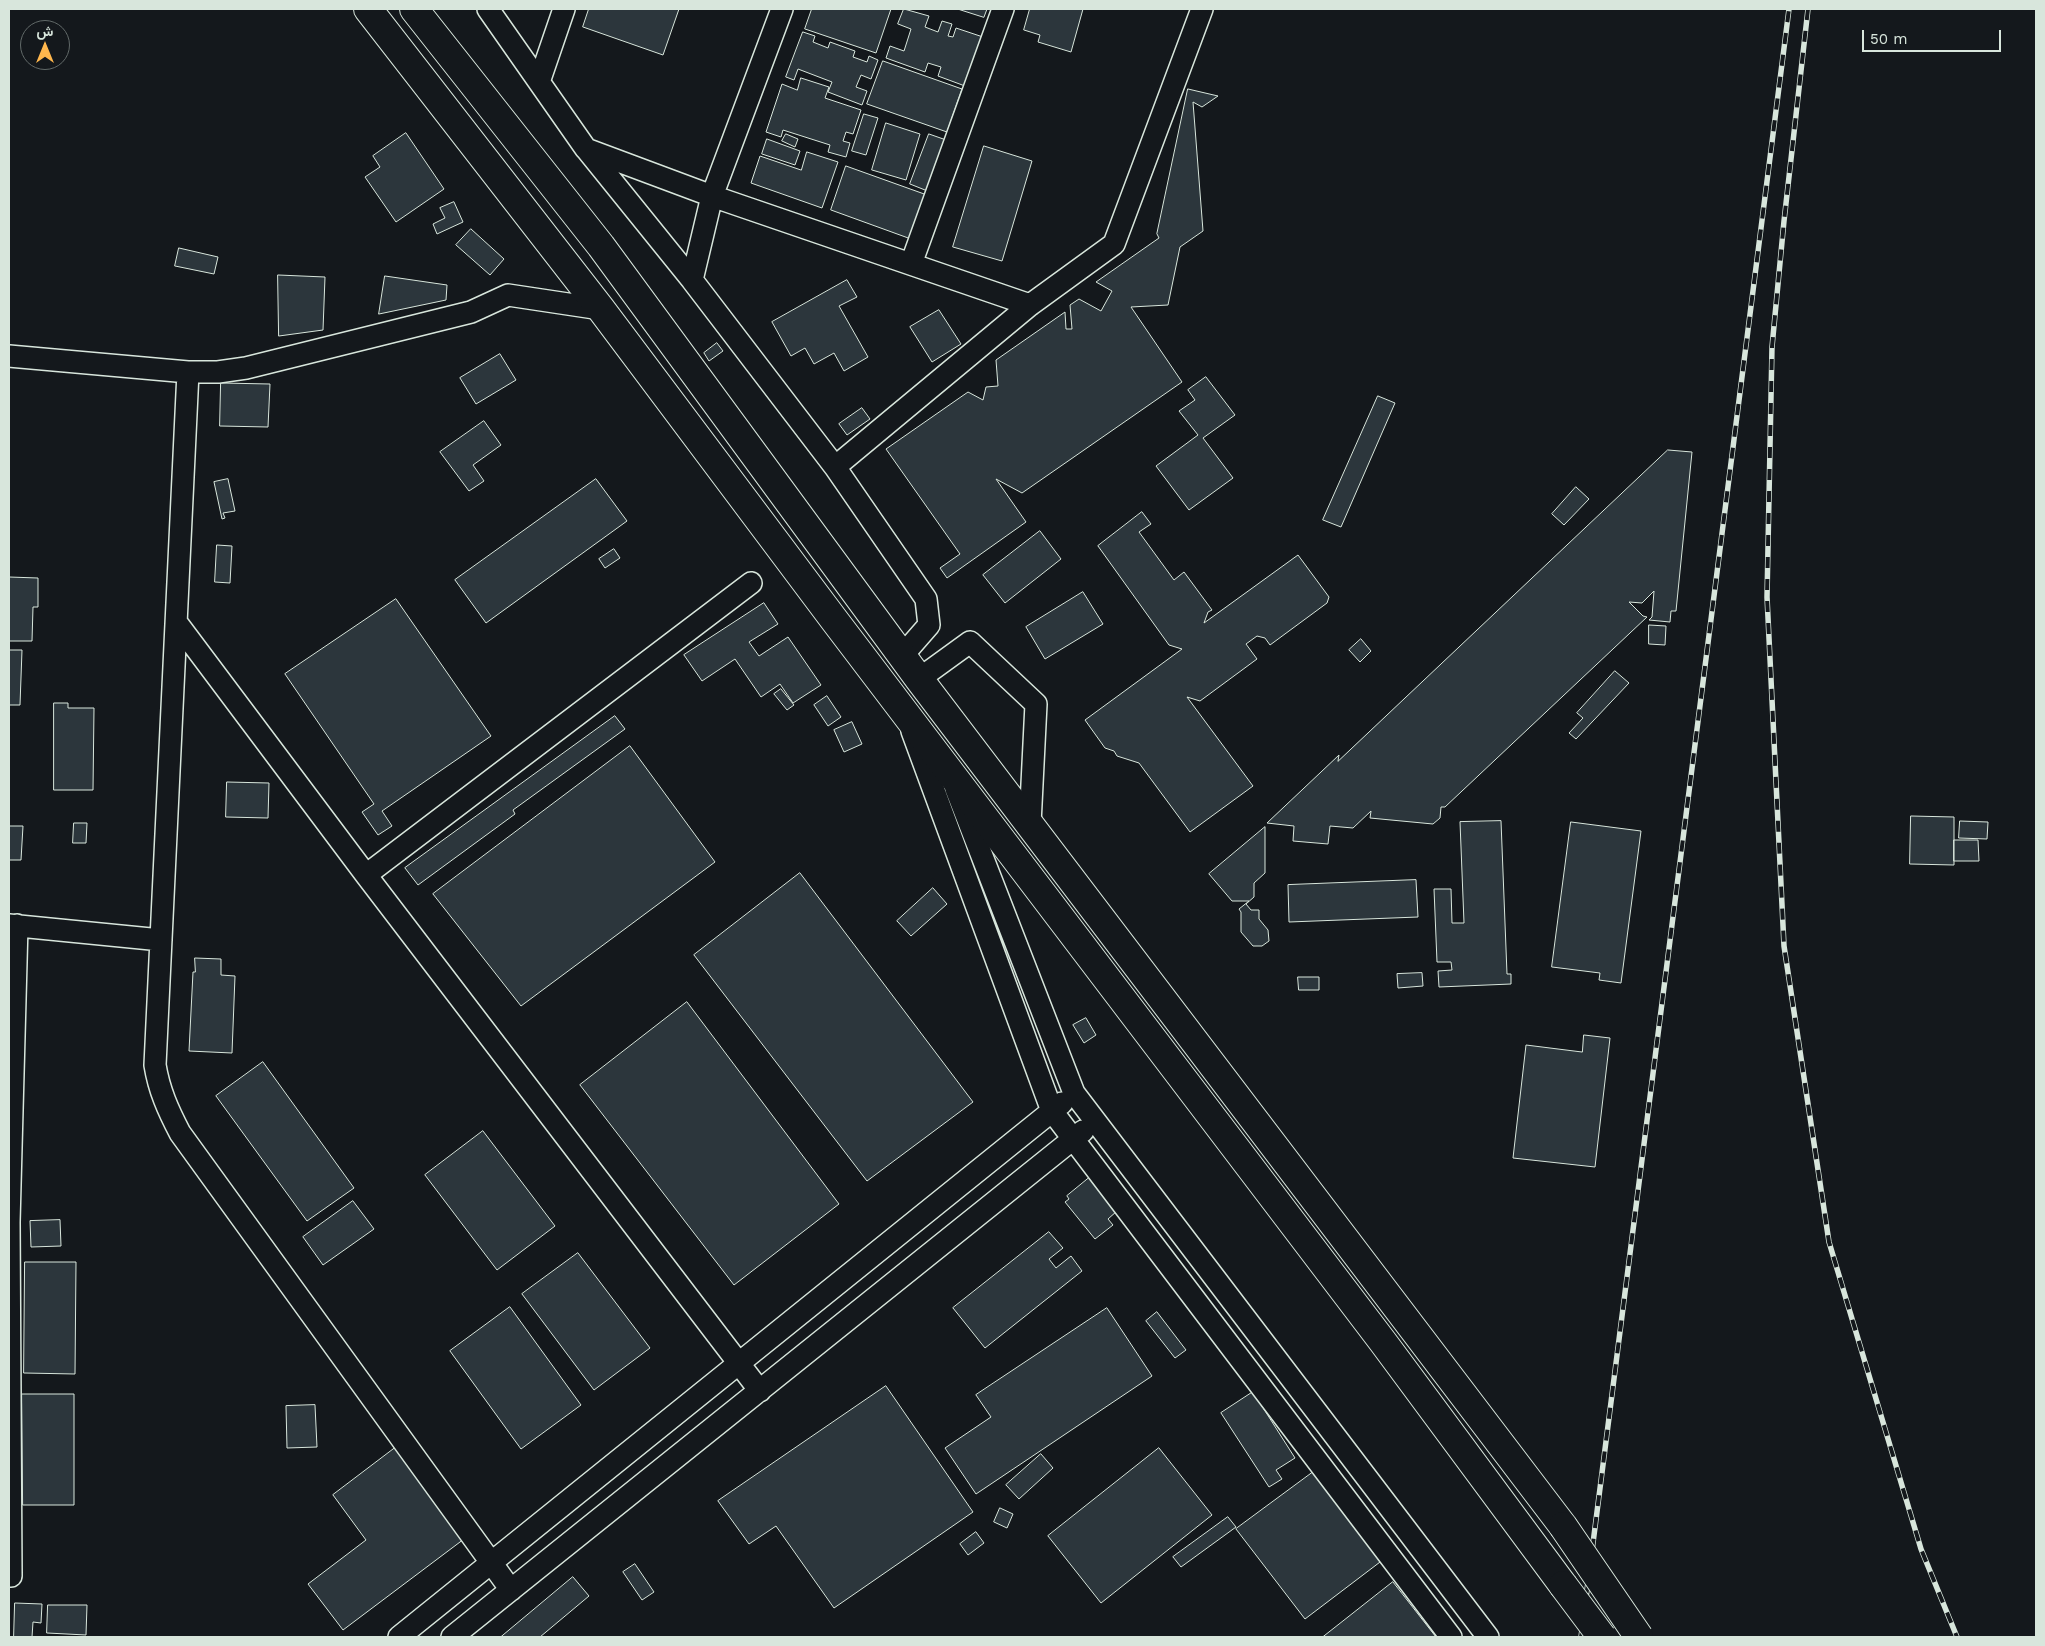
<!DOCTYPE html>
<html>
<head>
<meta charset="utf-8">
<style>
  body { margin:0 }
  #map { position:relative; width:2045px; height:1646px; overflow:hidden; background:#14181c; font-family:"Work Sans",Vazirmatn,sans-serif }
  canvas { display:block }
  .frame { position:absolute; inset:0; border:10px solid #d8e6dc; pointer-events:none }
  .north { position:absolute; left:20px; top:20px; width:50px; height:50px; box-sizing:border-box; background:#14181c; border:1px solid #626a69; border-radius:50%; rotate:0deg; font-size:14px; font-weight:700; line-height:20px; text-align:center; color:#d8e6dc }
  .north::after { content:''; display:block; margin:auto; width:18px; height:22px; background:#ffb74d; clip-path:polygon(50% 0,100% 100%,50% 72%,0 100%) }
  .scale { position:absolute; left:1862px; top:30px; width:139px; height:22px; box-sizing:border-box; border:2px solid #d8e6dc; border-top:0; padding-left:6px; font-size:15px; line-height:18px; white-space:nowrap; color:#d8e6dc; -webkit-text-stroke:4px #14181c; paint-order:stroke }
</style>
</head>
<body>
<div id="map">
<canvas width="2045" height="1646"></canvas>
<div class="frame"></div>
<div class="north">ش</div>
<div class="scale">50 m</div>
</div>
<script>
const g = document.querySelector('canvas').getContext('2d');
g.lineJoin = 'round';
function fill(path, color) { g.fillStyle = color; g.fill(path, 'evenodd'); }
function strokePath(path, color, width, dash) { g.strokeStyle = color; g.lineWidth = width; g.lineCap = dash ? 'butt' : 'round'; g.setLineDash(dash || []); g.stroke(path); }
const building = new Path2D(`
  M589,9H679L663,55L583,27Z
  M812,9H891L876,53L805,29Z
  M904,9L929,16L925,27L938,32L942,21L952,24L948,36L953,37L956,28L983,37L965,86L938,76L941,67L928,63L925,72L886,58L890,46L904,51L911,29L898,24Z
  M958,9H987L984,17Z
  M1030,9H1083L1071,52L1038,42L1040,35L1024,30Z
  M803,32L815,36L813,42L828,48L830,42L855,51L853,57L867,62L869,56L878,60L871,79L861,75L856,87L867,91L862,105L828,92L832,82L798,69L794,80L786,77Z
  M883,61L962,89L947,132L867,104Z
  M801,78L829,87L825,98L861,110L853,134L846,132L843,141L850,143L846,157L828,152L830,145L783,130L781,137L766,132L782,84L797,90Z
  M1188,89L1218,96L1202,107L1193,102L1203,231L1180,247L1168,305L1131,307L1182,382L1022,493L996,479L1026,522L947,578L940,568L960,554L886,449L968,392L983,400L986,387L998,386L996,360L1065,312L1066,329H1072L1070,305L1079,299L1101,311L1112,291L1096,282L1159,238L1157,234Z
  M864,114L878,118L866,155L852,151Z
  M886,123L920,134L906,180L872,170Z
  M406,133L444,189L396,222L365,177L380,167L373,156Z
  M786,134L798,139L795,147L782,141Z
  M929,134L949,141L930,192L910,184Z
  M767,139L800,151L795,165L762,154Z
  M984,146L1032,161L1002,261L953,247Z
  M807,152L838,162L822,208L751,183L760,156L801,170Z
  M846,166L927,195L911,239L831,210Z
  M454,202L463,222L437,234L433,224L445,218L440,208Z
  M471,229L504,259L490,275L456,245Z
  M179,248L218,257L214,274L175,266Z
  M278,275L325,277L323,330L279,336Z
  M385,276L447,285L446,300L379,314Z
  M847,280L857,297L839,306L868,357L844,371L834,353L814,364L805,348L791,356L772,322Z
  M939,310L961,344L932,362L910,327Z
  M717,343L723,351L709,361L704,353Z
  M500,354L516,380L476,404L460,378Z
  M1206,377L1235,415L1203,438L1233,478L1189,510L1156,466L1198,435L1179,411L1195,400L1188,390Z
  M221,383L270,384L268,427L220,426Z
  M1378,396L1395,403L1341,527L1323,520Z
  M862,408L870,419L847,435L839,424Z
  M484,421L501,445L473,465L484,481L469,491L440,452Z
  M1668,450L1692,452L1676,611H1671L1670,622L1649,620L1652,617L1654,591L1642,603L1629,602L1643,616L1647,617L1445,807H1441L1440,818L1433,824L1370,818L1371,811L1353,828L1330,826L1328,844L1293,841L1294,826L1267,823L1339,755L1338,761Z
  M228,479L235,511L223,513L225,518L222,519L214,482Z
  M596,479L627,521L486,623L455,580Z
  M1576,487L1589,499L1564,525L1552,514Z
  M1142,512L1151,524L1139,532L1174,580L1184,572L1212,610L1208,612L1204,623L1298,555L1329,597L1327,603L1270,645L1265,638L1257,636L1246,644L1257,659L1200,701L1187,697L1253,786L1190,832L1139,763L1117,756L1114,751L1105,748L1085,720L1182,649L1169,645L1098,546Z
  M1040,531L1061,559L1005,603L983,575Z
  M217,545L232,546L230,583L215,582Z
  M614,549L620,558L605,568L599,559Z
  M9,577L38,578V607H33L32,641H9Z
  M1083,592L1103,624L1045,659L1026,627Z
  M396,599L491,736L382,811L392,826L378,835L362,812L374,804L285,674Z
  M764,603L778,624L749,642L759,656L788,637L821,685L793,703L780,684L761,697L735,659L702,681L684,655Z
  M1649,625L1666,626L1665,645L1649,644Z
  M1361,639L1371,651L1360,662L1349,650Z
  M9,650H22L20,705H9Z
  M1615,671L1629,683L1576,739L1569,733L1583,718L1577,713Z
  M781,689L794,705L787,710L774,694Z
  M827,696L841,717L828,726L814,705Z
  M54,703H68V708H94L93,790H54Z
  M615,716L625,729L513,810L515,814L418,885L405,868Z
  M852,722L862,744L844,752L834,730Z
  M630,746L715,862L521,1006L433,894Z
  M227,782L269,783L268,818L226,817Z
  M1911,816L1954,817V865L1910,864Z
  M1501,821L1507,974H1511V984L1439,987L1438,971L1452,970L1451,962H1437L1434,889H1451L1452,923H1464L1460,822Z
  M1960,821L1988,822L1987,839L1959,838Z
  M1571,822L1641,831L1621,983L1599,980L1600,973L1552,967Z
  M74,823H87L86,843H73Z
  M9,826H23L21,860H9Z
  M1265,827V873L1254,883V897L1246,904L1251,910H1259V919L1268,930L1269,941L1262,946H1253L1241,932V912L1239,909L1249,901H1232L1209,874Z
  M1954,840H1978L1979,861H1954Z
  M800,873L973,1102L867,1181L694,955Z
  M1416,880L1418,917L1289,922L1288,885Z
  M933,888L947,904L911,936L897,921Z
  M195,958L221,959V975L235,976L232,1053L189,1051L193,972H195Z
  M1422,973L1423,986L1398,988L1397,974Z
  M1298,977H1319V990H1299Z
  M687,1002L839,1204L734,1285L580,1085Z
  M1086,1018L1096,1035L1084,1043L1073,1025Z
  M1584,1035L1610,1038L1595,1167L1513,1158L1526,1045L1582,1052Z
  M263,1062L354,1188L307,1221L216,1096Z
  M483,1131L555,1226L497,1270L425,1175Z
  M1089,1178L1117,1211L1108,1219L1113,1225L1095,1239L1065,1202L1069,1199L1067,1196Z
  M353,1201L374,1229L323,1265L303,1237Z
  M60,1220L61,1246L31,1247L30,1221Z
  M1049,1232L1063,1248L1049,1259L1056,1268L1071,1256L1082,1271L985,1348L953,1308Z
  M578,1253L650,1348L594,1390L522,1294Z
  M25,1262H76L75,1374L24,1373Z
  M510,1307L581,1405L521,1449L450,1351Z
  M1107,1308L1152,1376L976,1494L945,1448L991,1417L976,1395Z
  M1157,1312L1186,1350L1175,1358L1146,1321Z
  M886,1386L973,1512L834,1608L776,1526L749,1544L718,1501Z
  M1253,1392L1295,1458L1276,1470L1282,1479L1269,1487L1221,1413Z
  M22,1394H74V1505H23Z
  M315,1405L317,1447L287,1448L286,1406Z
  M395,1448L464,1539L343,1630L308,1584L366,1540L333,1495Z
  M1159,1448L1212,1515L1101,1603L1048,1536Z
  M1041,1454L1053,1468L1019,1499L1006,1485Z
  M1316,1470L1384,1559L1305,1619L1236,1529Z
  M1000,1508L1013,1514L1007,1528L994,1522Z
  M1228,1517L1236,1527L1181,1567L1173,1557Z
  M976,1532L984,1543L968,1555L960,1544Z
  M635,1564L654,1592L642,1600L623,1572Z
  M573,1577L589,1596L540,1637H501Z
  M1393,1582L1436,1637H1323Z
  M15,1603L42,1604L41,1623L33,1622L32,1637H14Z
  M48,1605H87L86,1635L47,1633Z`);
fill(building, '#2c363c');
strokePath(building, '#d8e6dc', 1);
const minor = new Path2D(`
  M488,9L586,149L712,196L1030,305
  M539,82L564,9
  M587,150L692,280L835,467L926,599L929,625L902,656
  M911,264L1003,9
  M692,280L712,196L782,9
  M9,356L188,372H218L246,368L471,312L508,295L601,309
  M188,372L155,1065C159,1090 168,1110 180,1133L511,1590
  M835,467L1030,305L1114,244L1202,9
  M177,623L366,875L760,1391
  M919,679L970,642L1036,704L1030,824
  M912,731L1052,1111L1451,1637
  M956,789L1074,1093L1488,1637
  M366,875L751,583
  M9,925L161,940
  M9,1576H11L9,1222L17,925
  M399,1637L1062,1103
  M452,1637L1083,1131`);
const highway = new Path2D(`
  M368,9L601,309L835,621L1383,1342L1563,1585
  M414,9L601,246L919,679L1563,1526`);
strokePath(minor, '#d8e6dc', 24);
strokePath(highway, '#d8e6dc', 30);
strokePath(minor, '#14181c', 21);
strokePath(highway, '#14181c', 28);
const rail = new Path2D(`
  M1808,9L1784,221L1772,347L1767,597L1784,946L1829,1242L1921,1549L1957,1637
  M1581,1637L1789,9`);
strokePath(rail, '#d8e6dc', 5.5);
strokePath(rail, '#14181c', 4, [11]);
const highwayBridge = new Path2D(`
  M1563,1526L1639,1637
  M1563,1585L1602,1637`);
strokePath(highwayBridge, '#d8e6dc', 30, []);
strokePath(highwayBridge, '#14181c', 28);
</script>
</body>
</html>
